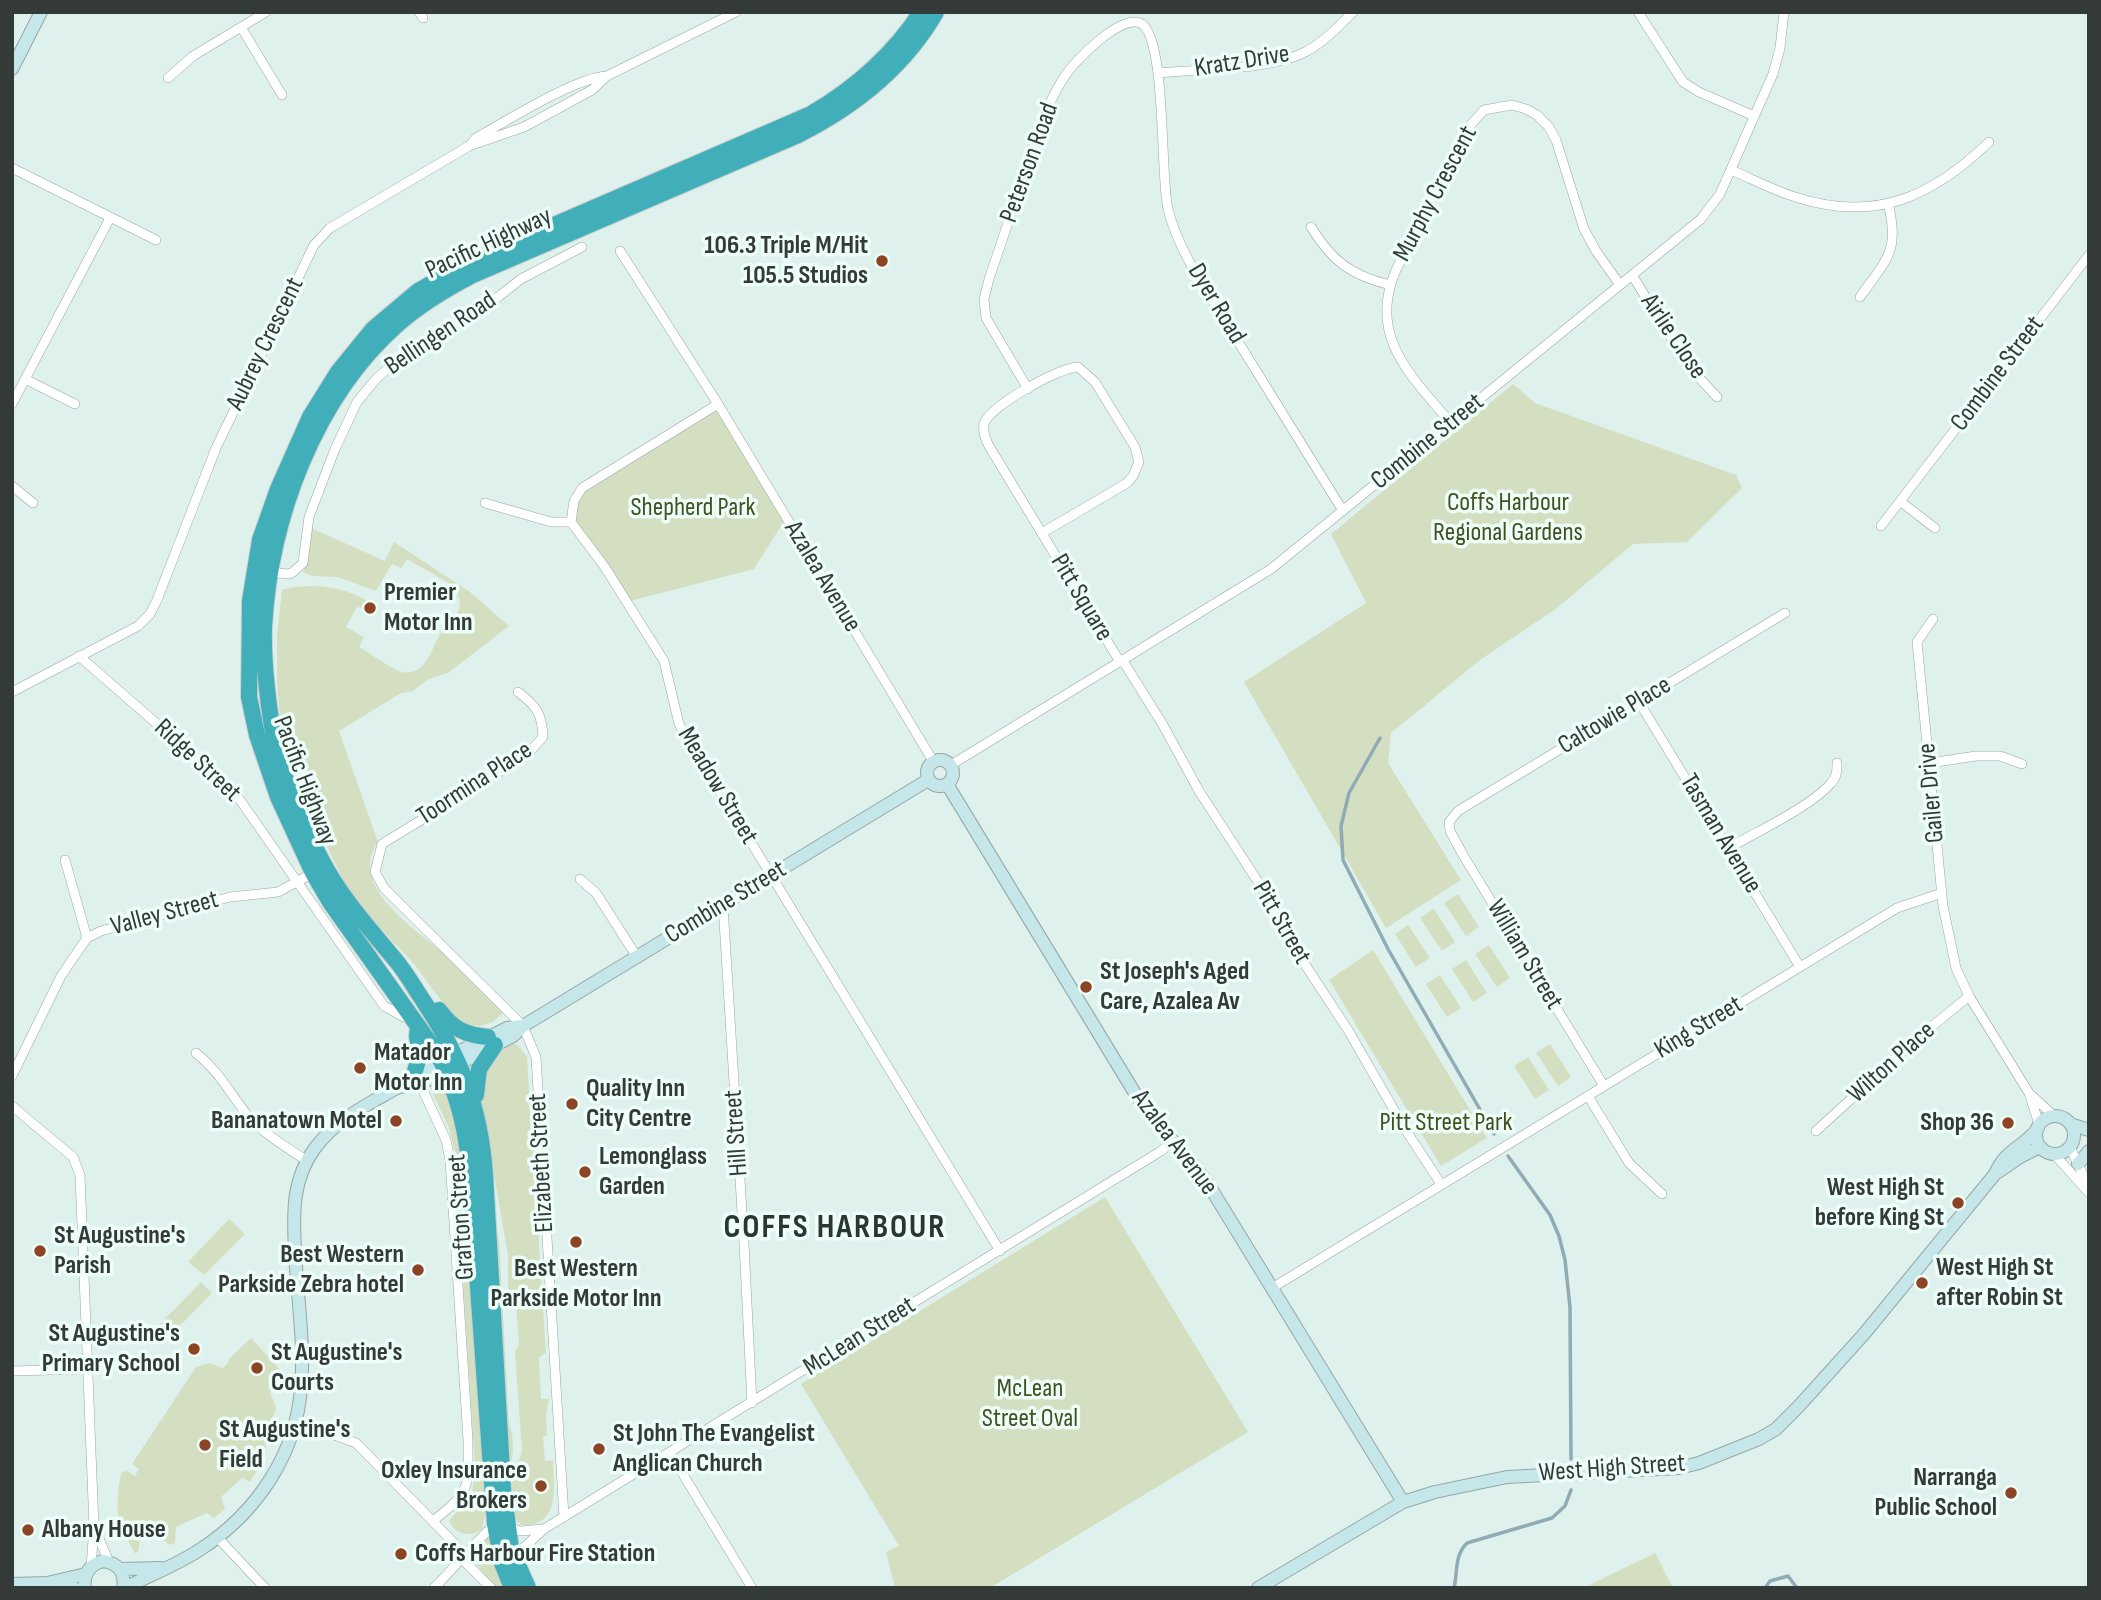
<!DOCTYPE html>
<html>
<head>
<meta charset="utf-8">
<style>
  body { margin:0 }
  #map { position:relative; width:2101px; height:1600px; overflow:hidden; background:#dff1ec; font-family:"Sofia Sans Condensed",sans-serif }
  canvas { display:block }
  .frame { position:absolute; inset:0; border:14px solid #343a38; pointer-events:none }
</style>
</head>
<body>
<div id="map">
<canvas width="2101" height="1600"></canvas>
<div class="frame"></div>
</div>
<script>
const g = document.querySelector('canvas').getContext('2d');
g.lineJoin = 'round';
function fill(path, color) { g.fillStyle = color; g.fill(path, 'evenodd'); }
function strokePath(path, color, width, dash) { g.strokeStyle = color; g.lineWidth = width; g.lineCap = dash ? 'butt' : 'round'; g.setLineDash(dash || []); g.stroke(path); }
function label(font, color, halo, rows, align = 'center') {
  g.font = font + ' "Sofia Sans Condensed",sans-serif'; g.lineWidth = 7; g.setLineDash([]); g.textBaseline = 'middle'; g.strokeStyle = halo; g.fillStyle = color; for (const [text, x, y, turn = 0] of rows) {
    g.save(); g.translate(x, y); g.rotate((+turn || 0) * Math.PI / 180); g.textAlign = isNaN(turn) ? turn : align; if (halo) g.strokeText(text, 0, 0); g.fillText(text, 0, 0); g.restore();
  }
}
fill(new Path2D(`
  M1513,384L1535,403L1736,475L1742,488L1687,542L1633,544L1557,608L1480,660L1391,733L1388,763L1461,880L1386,928L1244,682L1366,603L1331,534Z
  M718,404L786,518L754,569L626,602L571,522L582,488Z
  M311,528L385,561L394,542L470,592L509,626L448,673L429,679L413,691L401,693L339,731L378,842C346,886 418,931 446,955C466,972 489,991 503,1013L493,1022L480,1026L462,1024L445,1006L414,964L352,898L304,799L281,736L277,681V636L282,590C307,582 343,586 366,600L361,608L357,607L346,627L364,637L359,647C370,653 391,669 402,672C425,677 431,650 439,636C445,626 456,620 459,609C461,602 458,595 456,587L407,559L401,568L392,564L376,591L338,577L312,576L303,572L309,554Z
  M1458,894L1479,927L1466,936L1444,903Z
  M1434,909L1455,942L1442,951L1420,918Z
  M1408,925L1430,958L1416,967L1395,934Z
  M1489,945L1510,978L1497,987L1475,954Z
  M1373,950L1487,1138L1441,1166L1329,980Z
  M1466,960L1487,993L1473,1002L1452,969Z
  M1440,975L1461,1008L1447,1017L1426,984Z
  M509,1043L518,1045L527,1057L546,1353L539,1357L541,1399H549L546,1415L547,1436H543L545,1461H553C554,1487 561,1527 521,1525L513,1516L512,1483L522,1451L515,1351L519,1346L516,1303L508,1293V1256L480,1093L491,1056Z
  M1550,1044L1571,1077L1558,1086L1536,1053Z
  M1528,1057L1549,1090L1535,1099L1514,1066Z
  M436,1082C454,1089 459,1139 463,1157L486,1510L482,1529C470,1538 456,1535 449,1521L472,1494L475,1468L455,1152L449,1128L429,1085Z
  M1105,1197L1248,1432L990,1588H895L886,1552L899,1546L801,1384Z
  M494,1215L499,1240L509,1424C514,1439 515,1453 509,1467Z
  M229,1219L245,1234L204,1275L188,1262Z
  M201,1282L212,1293L170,1336L164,1338L155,1329Z
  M251,1338L287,1377L270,1392L276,1408L267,1433L265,1457L250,1482L242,1478L221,1497L225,1509L214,1518L207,1513L176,1527L175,1543L170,1545L161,1538L140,1539L138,1552L134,1553C132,1545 127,1541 123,1534C114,1515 118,1493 121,1473L127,1471L135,1476L139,1469L132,1464L196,1367L209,1363L223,1368L229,1362L228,1360Z
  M489,1535L494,1558L505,1588H496L472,1559L473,1551Z
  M1655,1553L1673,1588H1583Z`), '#d4dfc1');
strokePath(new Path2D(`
  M1380,738L1349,793L1341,826L1343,860L1388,949L1494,1134
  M1508,1156L1550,1215L1559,1236L1565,1260L1570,1307L1571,1459
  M1454,1588C1458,1571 1454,1556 1467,1543L1552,1518L1565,1506L1571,1490
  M1765,1588L1770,1581L1788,1576L1797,1588`), '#91abb6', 3.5);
const street = new Path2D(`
  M419,12L423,18
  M1638,12L1683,82L1699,92L1754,116
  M241,27L282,95
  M1158,73C1202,69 1269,71 1307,51C1325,41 1339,26 1353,12
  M168,78L193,56L266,12
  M470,145L476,138C507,121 574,78 607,76
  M12,168L156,240
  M1731,170C1752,179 1773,190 1795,197C1875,223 1932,197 1989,142
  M1311,227C1332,261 1350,275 1390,285
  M620,251L718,404L933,761
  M1632,275L1689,367L1717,397
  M1860,297C1887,259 1900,251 1888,203
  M25,379L75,404
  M1028,389L986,318L984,299L989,279L1045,113C1051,101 1057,87 1065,76C1075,60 1120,15 1140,23C1167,34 1160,179 1168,209C1179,254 1210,295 1234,335C1270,394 1307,452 1343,511
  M12,404L110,218
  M718,404L582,488L574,501L571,522L604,566L664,661L679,724L1000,1251
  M1451,423C1411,376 1367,336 1396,270L1465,131L1484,110L1512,105L1526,109L1537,115L1549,127L1556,140L1584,229L1596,251L1620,285
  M12,486L33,503
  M1901,502L1935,528
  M485,503L551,522H571
  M1881,526L2089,255
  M1042,533L1127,483L1133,476L1139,462L1135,447L1095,382L1078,367C1060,367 989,406 984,424C982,434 987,443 992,451L1120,662
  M269,572L289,574L293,572L303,563L309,517L335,449L357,402L377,378L399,359L438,332L498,297L521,279L582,247
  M1933,619L1917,642L1943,906L1956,968L1969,996L2029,1093L2039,1124
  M79,656L233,790L384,1006L404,1017L412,1018
  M1123,661L1163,725L1199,791L1264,891L1302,960L1348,1030L1405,1129L1441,1184
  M12,692L138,626L150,614L157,600L216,448L314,245L330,228L469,146L524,127L592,90L607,76L736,12
  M518,692C537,706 542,714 543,737L527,755L382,844L375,872L384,888L523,1026L536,1057L564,1517
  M1639,702L1800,967
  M1930,763L1976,756H2000L2022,764
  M951,765L1271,569L1701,219L1720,194L1773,74L1780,48L1784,12
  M1729,848C1756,832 1812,806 1831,783C1837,777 1837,771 1837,763
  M65,860L87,938
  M580,879L596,893L637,957
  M723,905L744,1244L752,1403
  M196,1053C220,1072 230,1094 249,1117C265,1135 288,1148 307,1161
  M12,1076L61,976L87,938L101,931L230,897L278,892L313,873
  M420,1084L446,1140L450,1160L468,1440C468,1489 472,1490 433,1521
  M1604,1086L1463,855L1450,831L1449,822L1458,811L1785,613
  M2030,1094L2054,1116
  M1588,1096L1629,1163L1662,1194
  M12,1106L73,1157L80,1175L94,1527L91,1567
  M1816,1131L1919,1037L1969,996
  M2070,1147L2088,1186
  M2054,1154L2089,1193
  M1272,1288L1897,908L1942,893
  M12,1371L88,1369
  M296,1421L356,1443L454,1543L463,1560L491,1588
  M670,1453L752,1588
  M509,1528L521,1531L542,1529
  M95,1529L109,1562
  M218,1538L265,1588
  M516,1560L521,1550L544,1529L1161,1151L1174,1140
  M434,1588C455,1567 473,1544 495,1524`);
const secondary = new Path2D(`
  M12,69L41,12
  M927 773a13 13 0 1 1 26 0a13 13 0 1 1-26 0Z
  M947,784L1136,1095C1158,1128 1188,1154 1210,1187L1403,1502
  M399,1087L420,1084L513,1036L523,1026L928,780
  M2036 1135a19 19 0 1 1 38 0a19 19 0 1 1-38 0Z
  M2070,1124L2089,1130
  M2078,1164L2089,1151
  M1998,1172L2020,1157L2040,1147
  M120,1569L161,1568
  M12,1584L47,1583L86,1574
  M54,1584L74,1588
  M85,1588C83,1574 89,1565 103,1561C118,1563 126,1573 123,1588
  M125,1588C150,1575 177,1565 201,1549C256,1513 296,1455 301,1388C305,1343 297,1296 295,1250C293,1214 292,1179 315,1148C336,1120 365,1106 395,1089C403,1085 409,1078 417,1074C446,1057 477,1043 507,1028L523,1026
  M1258,1588L1403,1502L1435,1492L1507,1477L1679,1468L1699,1463L1759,1439L1776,1429L1799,1406L1864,1334L1995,1174C2006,1148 2025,1147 2038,1128`);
const highway = new Path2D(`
  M439,1010C453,1029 465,1035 488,1037
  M414,1075L420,1053L417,1037L418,1026
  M476,1095L479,1069L495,1045
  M512,1588L502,1563L495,1524L469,1162C465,1122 455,1085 435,1050L330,902L313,873L278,797L257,735L249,697L250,601L260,540L278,489L310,417L338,372L373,329L418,291L473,260L811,114C855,88 893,55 921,12
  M528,1588L511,1549L503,1489L485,1174C480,1106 461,1058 424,1002C415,989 407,974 397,962C370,929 342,899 322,861C300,819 280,773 272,727C267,694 263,660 264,627C270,518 315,397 398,324C421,304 446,289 473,275L796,136C852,108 904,68 936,12`);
strokePath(street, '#96a7a2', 10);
strokePath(secondary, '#96a7a2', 14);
strokePath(highway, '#ced0cf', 18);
strokePath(street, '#fff', 9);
strokePath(secondary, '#c6e7ea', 12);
strokePath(highway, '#41afb9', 16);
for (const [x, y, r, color] of [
  [882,261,7,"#8c4424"],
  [370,608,7,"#8c4424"],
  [1086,987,7,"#8c4424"],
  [360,1068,7,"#8c4424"],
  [572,1104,7,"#8c4424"],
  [396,1121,7,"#8c4424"],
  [2008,1123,7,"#8c4424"],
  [585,1172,7,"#8c4424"],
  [1958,1203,7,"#8c4424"],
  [576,1242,7,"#8c4424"],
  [40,1251,7,"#8c4424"],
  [418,1270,7,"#8c4424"],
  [1922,1283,7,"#8c4424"],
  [194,1349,7,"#8c4424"],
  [257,1368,7,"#8c4424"],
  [205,1445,7,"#8c4424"],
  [599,1449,7,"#8c4424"],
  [541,1486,7,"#8c4424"],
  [2011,1493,7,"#8c4424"],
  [28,1530,7,"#8c4424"],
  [401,1554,7,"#8c4424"]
]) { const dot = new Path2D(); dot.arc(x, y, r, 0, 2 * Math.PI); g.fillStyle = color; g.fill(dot); strokePath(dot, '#edfef9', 2.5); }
label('26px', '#343a38', '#edfef9', [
  ["Kratz Drive",1242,62,-9],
  ["Peterson Road",1030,163,-70],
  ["Murphy Crescent",1436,194,-62],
  ["Pacific Highway",489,244,-25],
  ["Dyer Road",1216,304,59],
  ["Bellingen Road",441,334,-34],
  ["Airlie Close",1673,337,56],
  ["Aubrey Crescent",266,344,-64],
  ["Combine Street",1998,374,-53],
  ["Combine Street",1428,442,-39],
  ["Azalea Avenue",822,577,59],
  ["Pitt Square",1081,598,59],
  ["Caltowie Place",1615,716,-31],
  ["Ridge Street",197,761,43],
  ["Pacific Highway",304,781,69],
  ["Toormina Place",475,784,-33],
  ["Meadow Street",717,786,59],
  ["Gailer Drive",1932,793,-95],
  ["Tasman Avenue",1720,834,59],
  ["Combine Street",726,903,-31],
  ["Valley Street",165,914,-15],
  ["Pitt Street",1281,923,60],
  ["William Street",1524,955,59],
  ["King Street",1699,1028,-31],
  ["Wilton Place",1892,1063,-42],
  ["Hill Street",737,1133,-94],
  ["Azalea Avenue",1174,1143,53],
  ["Elizabeth Street",542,1163,-93],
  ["Grafton Street",462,1217,-94],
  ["McLean Street",860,1337,-32],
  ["West High Street",1612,1469,-4]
]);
label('bold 26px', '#343a38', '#edfef9', [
  ["106.3 Triple M/Hit",868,246,"right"],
  ["105.5 Studios",868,276,"right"],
  ["Premier",384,593],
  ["Motor Inn",384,623],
  ["St Joseph's Aged",1100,972],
  ["Care, Azalea Av",1100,1002],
  ["Matador",374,1053],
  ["Motor Inn",374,1083],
  ["Quality Inn",586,1089],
  ["City Centre",586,1119],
  ["Bananatown Motel",382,1121,"right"],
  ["Shop 36",1994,1123,"right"],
  ["Lemonglass",599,1157],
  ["Garden",599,1187],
  ["West High St",1944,1188,"right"],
  ["before King St",1944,1218,"right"],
  ["St Augustine's",54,1236],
  ["Parish",54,1266],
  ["Best Western",404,1255,"right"],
  ["Parkside Zebra hotel",404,1285,"right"],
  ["West High St",1936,1268],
  ["after Robin St",1936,1298],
  ["Best Western",576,1269,"center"],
  ["Parkside Motor Inn",576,1299,"center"],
  ["St Augustine's",180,1334,"right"],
  ["Primary School",180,1364,"right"],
  ["St Augustine's",271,1353],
  ["Courts",271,1383],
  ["St Augustine's",219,1430],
  ["Field",219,1460],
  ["St John The Evangelist",613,1434],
  ["Anglican Church",613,1464],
  ["Oxley Insurance",527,1471,"right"],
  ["Brokers",527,1501,"right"],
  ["Narranga",1997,1478,"right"],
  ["Public School",1997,1508,"right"],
  ["Albany House",42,1530],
  ["Coffs Harbour Fire Station",415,1554]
], 'left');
label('26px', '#435121', '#edfef9', [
  ["Coffs Harbour",1508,503],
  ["Regional Gardens",1508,533],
  ["Shepherd Park",693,508],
  ["Pitt Street Park",1446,1123],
  ["McLean",1030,1389],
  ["Street Oval",1030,1419]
]);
g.letterSpacing = '2px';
label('bold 33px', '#293733', '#edfef9', [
  ["COFFS HARBOUR",835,1229]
]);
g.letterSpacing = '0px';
</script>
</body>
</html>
